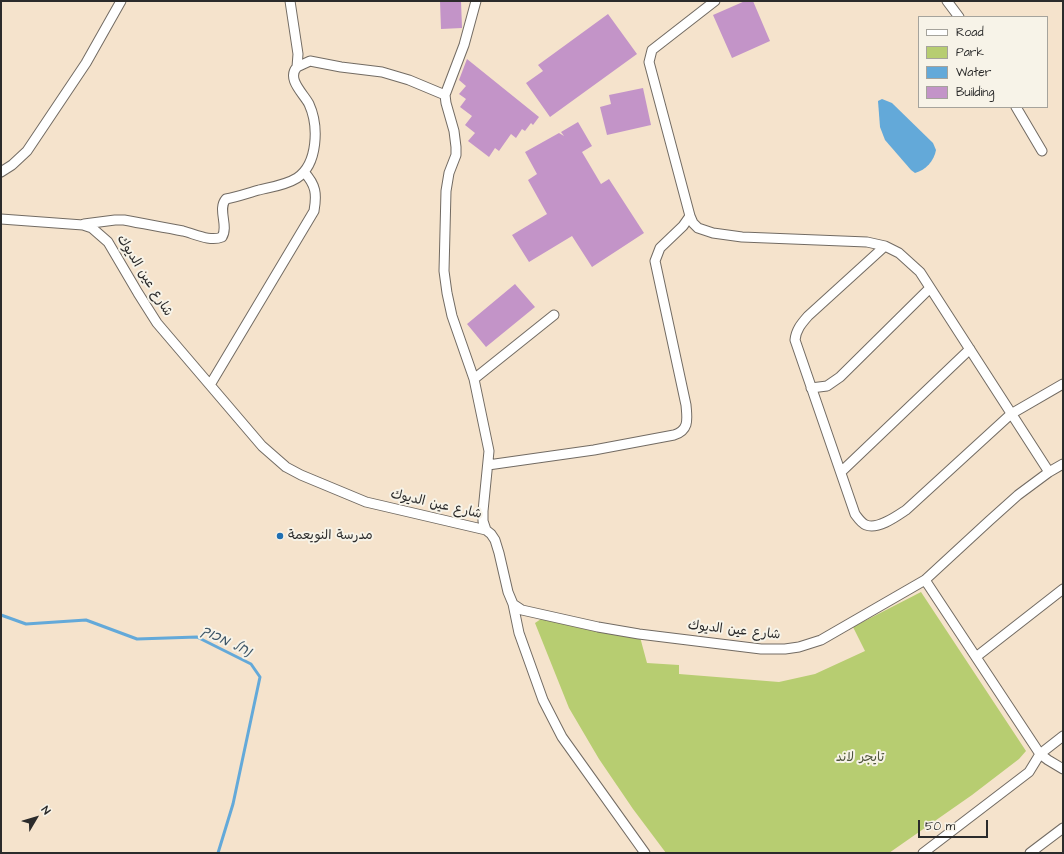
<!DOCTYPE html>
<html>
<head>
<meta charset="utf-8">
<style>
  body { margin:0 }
  #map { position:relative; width:1064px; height:854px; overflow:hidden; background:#f5e3cc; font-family:"Architects Daughter",sans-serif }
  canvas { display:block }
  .frame { position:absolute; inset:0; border:2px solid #2b2b2b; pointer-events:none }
  .legend { position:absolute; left:918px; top:16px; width:130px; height:92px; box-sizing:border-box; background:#f7f3e8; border:1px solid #a5a39c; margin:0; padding:5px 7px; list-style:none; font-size:12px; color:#2b2b2b }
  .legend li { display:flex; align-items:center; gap:8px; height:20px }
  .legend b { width:20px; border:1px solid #a5a39c }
  .north { position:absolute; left:16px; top:798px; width:40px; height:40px; -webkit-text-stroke:3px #f7f3e8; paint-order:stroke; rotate:52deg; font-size:11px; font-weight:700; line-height:16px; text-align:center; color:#2b2b2b }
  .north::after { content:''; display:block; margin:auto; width:14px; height:18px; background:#2b2b2b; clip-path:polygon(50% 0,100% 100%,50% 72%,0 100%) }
  .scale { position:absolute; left:918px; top:820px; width:70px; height:18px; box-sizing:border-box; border:2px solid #2b2b2b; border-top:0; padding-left:5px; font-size:12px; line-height:14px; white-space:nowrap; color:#2b2b2b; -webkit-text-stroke:3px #f7f3e8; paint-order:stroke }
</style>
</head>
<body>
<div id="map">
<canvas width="1064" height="854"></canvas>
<div class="frame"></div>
<ul class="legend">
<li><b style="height:5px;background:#fff"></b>Road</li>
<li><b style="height:11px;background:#b7cd71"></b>Park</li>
<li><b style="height:11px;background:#63a9d9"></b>Water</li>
<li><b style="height:11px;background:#c394c8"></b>Building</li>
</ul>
<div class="north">N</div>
<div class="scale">50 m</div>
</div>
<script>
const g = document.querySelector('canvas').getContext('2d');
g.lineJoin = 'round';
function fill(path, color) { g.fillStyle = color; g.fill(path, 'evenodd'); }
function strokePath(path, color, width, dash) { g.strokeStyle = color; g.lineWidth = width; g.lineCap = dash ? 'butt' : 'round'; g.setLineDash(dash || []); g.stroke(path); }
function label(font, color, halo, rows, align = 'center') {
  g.font = font + ' "Architects Daughter","Playpen Sans Arabic","Playpen Sans Hebrew",sans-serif'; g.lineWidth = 4; g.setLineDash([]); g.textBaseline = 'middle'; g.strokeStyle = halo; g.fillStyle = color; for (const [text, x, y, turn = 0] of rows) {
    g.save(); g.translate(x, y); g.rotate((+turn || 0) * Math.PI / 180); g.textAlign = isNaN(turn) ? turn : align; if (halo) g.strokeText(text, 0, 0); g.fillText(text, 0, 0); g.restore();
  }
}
fill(new Path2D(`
  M921,592L1026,751L1019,759L972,795L889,853H666L633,809L599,759L569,708L535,623L541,619L640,637L647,663L679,665V674L779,682L815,674L865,651L853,627Z`), '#b7cd71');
fill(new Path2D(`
  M882,99L892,103L933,143L936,150C934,161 926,170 915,173L911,170L885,140L880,127L878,101Z`), '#63a9d9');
strokePath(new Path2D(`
  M1,615L26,624L86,620L137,639L197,637L251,664L260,677L233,804L218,853`), '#63a9d9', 3);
fill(new Path2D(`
  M440,1H461L462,28L441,29Z
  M745,1H753L770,41L732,58L713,15Z
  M608,14L637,54L550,117L526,83L543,71L538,65Z
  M467,59L539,117L533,125L531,123L525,131L522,129L516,138L511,134L499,151L495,148L489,157L468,141L475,133L465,125L472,116L460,107L466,99L459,94L466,86L459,80Z
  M643,88L651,125L607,135L600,107L611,104L609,95Z
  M578,122L592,146L582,152L601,184L609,179L644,233L592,267L572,236L529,262L512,235L547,214L528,180L537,174L525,152L559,133L564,136L561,132Z
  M515,284L535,307L486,347L467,324Z`), '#c394c8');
const minor = new Path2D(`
  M476,1L464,45L445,95L446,103L454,131L456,147V155L449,173L446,191L444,271L447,293L452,316L474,379L489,451L483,511V521L486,530
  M947,1L959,17
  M297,67L310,61L341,67L382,72L409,80L445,95
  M1016,107L1042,151
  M1,172L12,165L27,151L86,63L121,1
  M690,216L693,223L698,228L713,233L742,237L867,242L885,246L899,253L920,272L1049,472
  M1,219L83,225L92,228L108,242L138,293L157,323L262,446L286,467L301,475L366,502L486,530L491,534L495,540L499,553L508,592L513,604L522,610L598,627L639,634L761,649H785L799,647L821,640L925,580L989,521L1018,495L1049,472L1063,464
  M84,224L115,220H124C144,224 163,227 183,231C195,234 210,242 222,237C229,226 217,209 226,199C237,197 248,193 259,190C272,187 286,185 297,178C318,164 319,126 309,104C304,94 286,79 297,67L298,54L290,1
  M885,246L808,316C801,324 796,330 795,340L855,514C858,518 861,523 866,525C878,530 897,516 906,510L1011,414L1063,384
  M474,379L554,315
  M210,385L314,211C317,194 316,185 304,172
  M811,388L827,386L840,377L930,288
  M488,465L594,450L674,435C690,430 687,418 686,405L655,261L660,248L683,226L690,216L649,62L652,50L715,1
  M841,472L970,349
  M513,604L519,633L543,700L562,737L645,853
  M976,657L1063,589
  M1063,736L1040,754L1048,760L1063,769
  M923,853L1029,772L1040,754L925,580
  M1030,853L1063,828`);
strokePath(minor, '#726b63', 11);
strokePath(minor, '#fff', 9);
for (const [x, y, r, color] of [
  [280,536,4,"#1f6fb2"]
]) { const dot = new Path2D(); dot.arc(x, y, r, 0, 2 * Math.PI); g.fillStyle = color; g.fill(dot); strokePath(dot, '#f7f3e8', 1.5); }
label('13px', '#2b2b2b', '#f7f3e8', [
  ["شارع عين الديوك",144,276,58],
  ["شارع عين الديوك",436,505,13],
  ["شارع عين الديوك",734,631,6]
]);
label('13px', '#2b2b2b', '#f7f3e8', [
  ["مدرسة النويعمة",288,536]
], 'left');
label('13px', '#4e543c', '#f7f3e8', [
  ["تايجر لاند",860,758]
]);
label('italic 14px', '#3f5768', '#f7f3e8', [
  ["נחל מכוך",226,642,25]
]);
</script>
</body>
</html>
